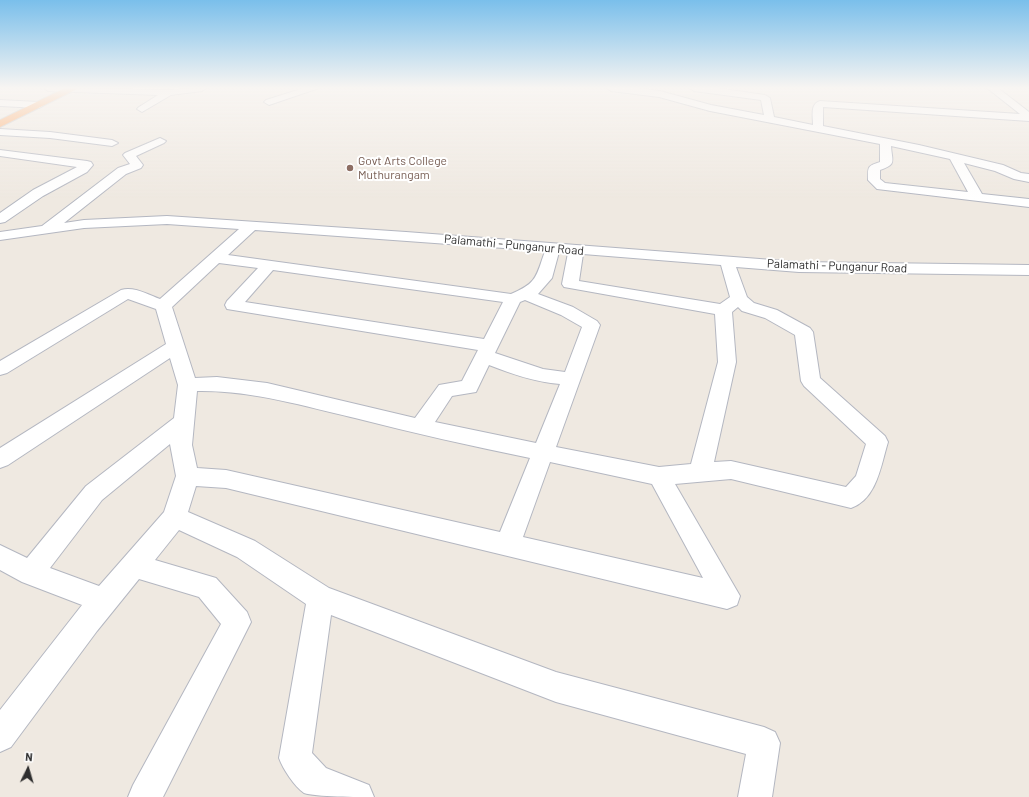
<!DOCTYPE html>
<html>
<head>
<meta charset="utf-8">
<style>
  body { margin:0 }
  #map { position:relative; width:1029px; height:797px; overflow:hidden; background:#efe9e1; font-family:Barlow,sans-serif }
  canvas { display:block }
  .north { position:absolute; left:8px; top:749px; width:40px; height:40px; -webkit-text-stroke:3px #fff; paint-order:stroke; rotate:5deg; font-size:11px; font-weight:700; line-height:16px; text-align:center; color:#2e2e2e }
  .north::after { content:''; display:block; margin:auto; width:14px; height:18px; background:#2e2e2e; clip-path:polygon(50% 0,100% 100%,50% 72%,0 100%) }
</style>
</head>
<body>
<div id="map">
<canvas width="1029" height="797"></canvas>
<div class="north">N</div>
</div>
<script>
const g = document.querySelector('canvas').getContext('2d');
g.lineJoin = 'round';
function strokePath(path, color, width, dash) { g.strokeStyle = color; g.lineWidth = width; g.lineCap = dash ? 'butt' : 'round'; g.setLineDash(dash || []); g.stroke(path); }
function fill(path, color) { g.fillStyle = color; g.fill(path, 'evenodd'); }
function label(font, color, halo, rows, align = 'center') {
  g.font = font + ' Barlow,sans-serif'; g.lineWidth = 4; g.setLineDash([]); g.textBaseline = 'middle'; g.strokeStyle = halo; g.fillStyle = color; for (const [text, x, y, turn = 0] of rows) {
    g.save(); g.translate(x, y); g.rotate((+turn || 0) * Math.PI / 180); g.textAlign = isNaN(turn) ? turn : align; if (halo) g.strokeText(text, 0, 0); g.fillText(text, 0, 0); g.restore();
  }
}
const minor = new Path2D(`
  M44,88L168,90L206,88L202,91L171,95L142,112L137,109L139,107L158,95L48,91Z
  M304,88H319L269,105L264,102L266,100Z
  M607,88H638L660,91L711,105L764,115L761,100L694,91L690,88H717L765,95L770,98L774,117L813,125C813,116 810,104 820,101L1020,114L987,88H998L1029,112V121L823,107V126L919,145L1003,165L1021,173L1029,174V182L1014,179L995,171L964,163L982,194L1029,199V207L877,189L868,180C868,167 867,166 880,162V144L710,111L659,97L611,91ZM891,146L950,159L968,192L885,183L880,179V170C897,164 892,162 891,146Z
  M0,100L39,102L44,105L39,108L0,106Z
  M0,129L50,132L112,140L118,143L112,146L50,138L0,135Z
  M160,138L166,141L164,143L136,156L143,165L141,168L126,174L64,223L84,220L167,216L406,232L799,262L1029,265V275L799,272L736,267L747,297L754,303L777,310L810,328L813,332L820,378L885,436L888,442C881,465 877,499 851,508L731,479L675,484L740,596L737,605L727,609L226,488L196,486L188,512L255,541L329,588L556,672L764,727L775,732L780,743L772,797H738L746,754L556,702L331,615L312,753L326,768L369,785L374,797C359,797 315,797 304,793C294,786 283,769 279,758L306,604L237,557L179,530L155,560L216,578L247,612L251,622L163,797H128L133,785L221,624L199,597L139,579L97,631L11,747L0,752V710L82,605L22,582L0,570V545L27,558L86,486L174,418L178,385L170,358L8,465L0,468V448L166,344L156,309L128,299L7,373L0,375V361L121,290C134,286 149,295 160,299L239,229L167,224L84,228L0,240V232L42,226L118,168L130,164L123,155L125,153ZM255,230L545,251C536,277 537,283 511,294L228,255ZM559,252L568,253L562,284L564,287L715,314L718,362L691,464L659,467L556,447L600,325L597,321L573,307L538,294L552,278ZM583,254L721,265L730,297L720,304L579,281ZM219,263L258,268L227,301L225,305L227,309L478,350L462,381L439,385L415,418L267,383L217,377L195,378L172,307ZM273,270L503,302L484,339L245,302ZM525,300L561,315L582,327L565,372L543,369L495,353L520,302ZM738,307L742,311L765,318L795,335L801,381L804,386L866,444L856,476L846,487L731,461L714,462L736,362L732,312ZM489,365C512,374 535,382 560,384L536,443L435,422L452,396L476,392ZM197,391C251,390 303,406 355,418C414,433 471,446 530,458L500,532L226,470L197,468L192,445ZM170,444L176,476L164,512L99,586L50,568L102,500ZM550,462L652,484L703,578L523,537Z
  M0,150L87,161L91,162L93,165L87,172L43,196L5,222L0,223V213L33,190L77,167L0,156Z`);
const highway = new Path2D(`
  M65,88H79L0,127V120Z`);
strokePath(minor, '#b4b7c1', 2);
strokePath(highway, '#c9c9c9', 2);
fill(minor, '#fff');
fill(highway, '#ffa35c');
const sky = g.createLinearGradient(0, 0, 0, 200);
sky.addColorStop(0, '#7abfeb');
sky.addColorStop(0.44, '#f8f5f2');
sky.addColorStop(1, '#f8f5f200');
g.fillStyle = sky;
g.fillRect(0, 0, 1029, 200);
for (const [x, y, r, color] of [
  [350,168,4,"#8d6e63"]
]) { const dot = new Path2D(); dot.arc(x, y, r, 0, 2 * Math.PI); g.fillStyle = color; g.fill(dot); strokePath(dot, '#fff', 1.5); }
label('12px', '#785e54', '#fff', [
  ["Govt Arts College",358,161],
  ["Muthurangam",358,175]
], 'left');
label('12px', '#2e2e2e', '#fff', [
  ["Palamathi - Punganur Road",514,245,5],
  ["Palamathi - Punganur Road",837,266,2]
]);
</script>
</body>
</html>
